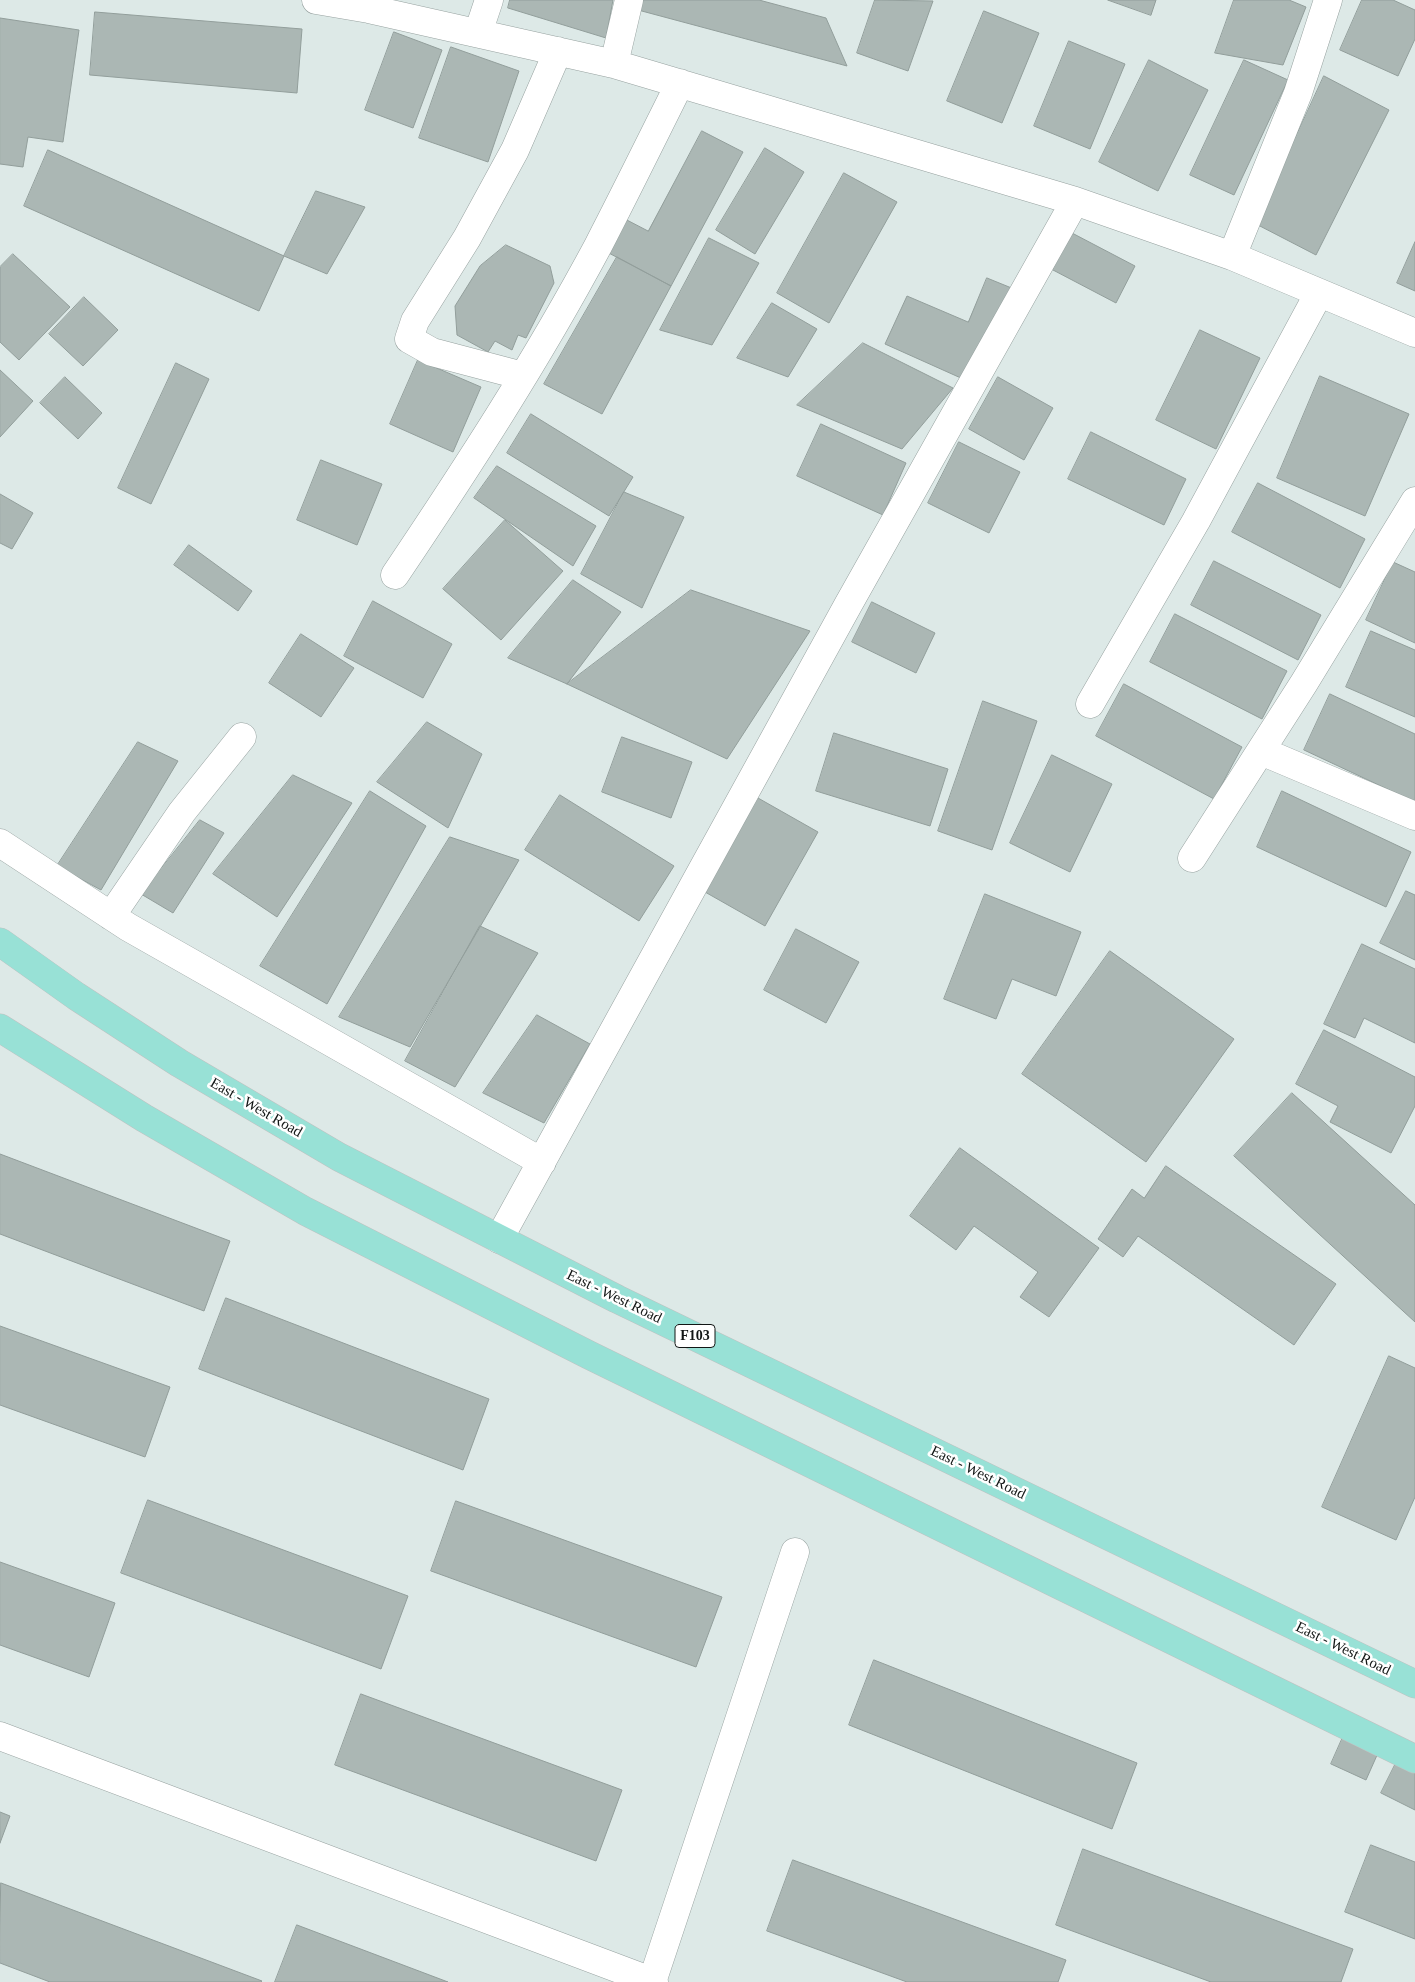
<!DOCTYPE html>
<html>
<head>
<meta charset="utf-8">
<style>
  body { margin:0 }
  canvas { display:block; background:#dde9e7 }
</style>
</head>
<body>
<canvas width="1415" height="1982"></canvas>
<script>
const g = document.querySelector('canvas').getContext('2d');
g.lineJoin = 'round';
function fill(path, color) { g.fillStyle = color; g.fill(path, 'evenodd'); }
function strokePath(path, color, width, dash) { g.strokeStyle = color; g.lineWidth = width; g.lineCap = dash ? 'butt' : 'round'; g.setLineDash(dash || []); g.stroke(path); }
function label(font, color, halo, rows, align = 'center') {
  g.font = font + ' Georgia,serif'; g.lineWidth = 5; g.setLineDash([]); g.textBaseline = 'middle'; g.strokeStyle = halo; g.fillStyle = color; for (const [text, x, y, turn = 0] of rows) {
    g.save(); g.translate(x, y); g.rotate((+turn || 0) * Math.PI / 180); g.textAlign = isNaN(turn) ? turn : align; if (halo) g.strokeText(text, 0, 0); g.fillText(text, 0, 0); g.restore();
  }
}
const building = new Path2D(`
  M510,0H613L606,38L508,8Z
  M641,0H759L826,18L847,66L638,10Z
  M875,0L933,1L908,71L857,53Z
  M1108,0H1156L1151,15Z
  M1234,0H1289L1306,7L1283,65L1215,53Z
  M1362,0H1393L1415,10V39L1398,76L1340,50Z
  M984,11L1039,33L1002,123L947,101Z
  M95,12L302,29L297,93L90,75Z
  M0,18L79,30L63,142L28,137L23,167L0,164Z
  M394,32L442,50L413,128L365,110Z
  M1069,41L1125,64L1090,149L1034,126Z
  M451,47L519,71L488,162L419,138Z
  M1149,60L1208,90L1158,191L1099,162Z
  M1244,60L1288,80L1234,195L1190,175Z
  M1324,76L1389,110L1316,255L1256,224Z
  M702,131L743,152L671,286L605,251L623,218L648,231Z
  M765,148L804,172L755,254L716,230Z
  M48,150L284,256L259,311L24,206Z
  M844,173L897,202L829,323L777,293Z
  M316,191L365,207L327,274L284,256Z
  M1072,233L1135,266L1116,303L1053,270Z
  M709,238L759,263L712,345L660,330Z
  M1415,242V291L1397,283Z
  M506,245L550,266L554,283L526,338L518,335L512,350L495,341L488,352L457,335L455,306L480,266Z
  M13,254L70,307L19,360L0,342V267Z
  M617,257L671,286L602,414L544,384Z
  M987,278L1014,289L972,383L885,344L907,296L968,322Z
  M84,297L118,330L83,366L49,334Z
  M772,303L817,329L788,377L737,358Z
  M1200,330L1260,358L1216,449L1156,420Z
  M863,343L953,388L902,449L797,405Z
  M418,360L481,387L453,452L390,424Z
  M176,363L209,379L151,504L118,488Z
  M0,370L33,401L0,437Z
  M1320,376L1409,414L1365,516L1277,478Z
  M65,377L102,413L78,439L40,403Z
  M998,377L1053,408L1024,460L969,429Z
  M531,414L633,477L609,516L507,453Z
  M821,424L906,463L883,515L797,476Z
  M1091,432L1186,479L1164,525L1068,479Z
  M959,442L1020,472L989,533L928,503Z
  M321,460L382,484L357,545L297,520Z
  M497,466L596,526L573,566L474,498Z
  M1258,483L1365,539L1340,588L1232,532Z
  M624,492L684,517L642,608L581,574Z
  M0,494L33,513L12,549L0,543Z
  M505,520L563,571L501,640L443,589Z
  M189,545L252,591L238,611L174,565Z
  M1214,561L1321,615L1298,660L1191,605Z
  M1393,562L1415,572V643L1366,620Z
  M573,580L621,612L567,684L508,658Z
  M691,590L810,631L727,759L567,684Z
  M373,601L452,644L423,698L344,656Z
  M872,602L935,633L916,673L852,642Z
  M1175,614L1287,671L1262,719L1150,662Z
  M1371,631L1415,650V717L1346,687Z
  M301,634L354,668L321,717L269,683Z
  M1124,684L1242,747L1214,799L1096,736Z
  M1330,694L1415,734V802L1304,750Z
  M983,701L1037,721L992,850L938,831Z
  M427,722L482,754L448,828L377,782Z
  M834,733L948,769L930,826L816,791Z
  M622,737L692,762L671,818L602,792Z
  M138,742L178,761L101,890L57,866Z
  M1052,755L1112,784L1070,872L1010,843Z
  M293,775L352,803L277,917L213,874Z
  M370,791L426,826L327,1004L260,966Z
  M1282,791L1411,852L1386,907L1257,847Z
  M560,795L674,866L639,921L525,850Z
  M758,798L818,832L765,926L705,892Z
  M200,820L224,833L173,913L141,894Z
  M450,837L519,860L410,1047L339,1017Z
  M1406,891L1415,895V960L1380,943Z
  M985,894L1081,932L1056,996L1012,979L996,1019L944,999Z
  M480,926L538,953L455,1087L405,1061Z
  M796,929L859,962L826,1023L764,990Z
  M1362,944L1415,969V1043L1364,1018L1355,1038L1324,1024Z
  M1110,951L1234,1039L1146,1162L1022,1074Z
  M537,1015L590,1044L544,1123L483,1093Z
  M1324,1030L1415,1077V1106L1391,1153L1330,1122L1338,1106L1296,1084Z
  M1292,1093L1415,1205V1322L1234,1156Z
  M960,1148L1099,1248L1049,1317L1020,1297L1038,1272L974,1226L956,1250L910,1216Z
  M0,1154L230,1241L204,1311L0,1234Z
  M1166,1166L1336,1284L1294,1345L1138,1236L1123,1257L1098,1239L1132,1189L1144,1198Z
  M226,1298L489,1399L463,1470L199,1369Z
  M0,1326L170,1387L145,1457L0,1405Z
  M1389,1356L1415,1368V1497L1396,1540L1322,1507Z
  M148,1500L408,1596L381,1669L121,1573Z
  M456,1501L722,1597L696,1667L431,1571Z
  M0,1562L115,1603L89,1677L0,1645Z
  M874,1660L1137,1763L1112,1829L849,1725Z
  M361,1694L622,1790L596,1861L335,1765Z
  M1343,1737L1378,1753L1366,1780L1331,1764Z
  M1396,1763L1415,1773V1810L1381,1793Z
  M0,1812L10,1816L0,1843Z
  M1371,1845L1415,1862V1939L1345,1912Z
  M1083,1849L1353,1949L1341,1982H1211L1056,1925Z
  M793,1860L1066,1960L1058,1982H907L767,1931Z
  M1,1883L262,1981L261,1982H50L0,1963Z
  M297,1925L448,1982H275Z`);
fill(building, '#abb7b4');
strokePath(building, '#929e9b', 1);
const minor = new Path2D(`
  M316,0L369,9L614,64L1075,201L1232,256L1415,333
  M478,33L489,0
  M614,64L629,0
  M1232,256L1298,93L1328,0
  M523,376L432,352L409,339L415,321L467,238L515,150L558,51
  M395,575C467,468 537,360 598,246C626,192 653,137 680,83
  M1090,704L1196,521L1319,293
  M1261,751L1415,816
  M0,843L128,927L542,1162
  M1192,858L1304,683L1415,501
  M111,916L182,812L242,737
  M499,1239L848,605L1075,201
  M0,1736L654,1982
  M652,1982L795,1552`);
const major = new Path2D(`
  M0,942L76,996L179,1063L339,1157L617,1299L1415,1684
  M0,1028L144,1118L305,1211L589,1355L1415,1759`);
strokePath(minor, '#97a2a0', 29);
strokePath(major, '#c1c2c2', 29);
strokePath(minor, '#fff', 28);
strokePath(major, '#98e1d6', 28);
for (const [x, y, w] of [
  [695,1336,40]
]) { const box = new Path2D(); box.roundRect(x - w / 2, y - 11.5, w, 23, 4); g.fillStyle = '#fff'; g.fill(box); strokePath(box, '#121615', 1); }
label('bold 14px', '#121615', null, [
  ["F103",695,1336]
]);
label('15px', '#121615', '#fff', [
  ["East - West Road",256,1108,30],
  ["East - West Road",614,1297,26],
  ["East - West Road",978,1473,26],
  ["East - West Road",1343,1649,26]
]);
</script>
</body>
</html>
